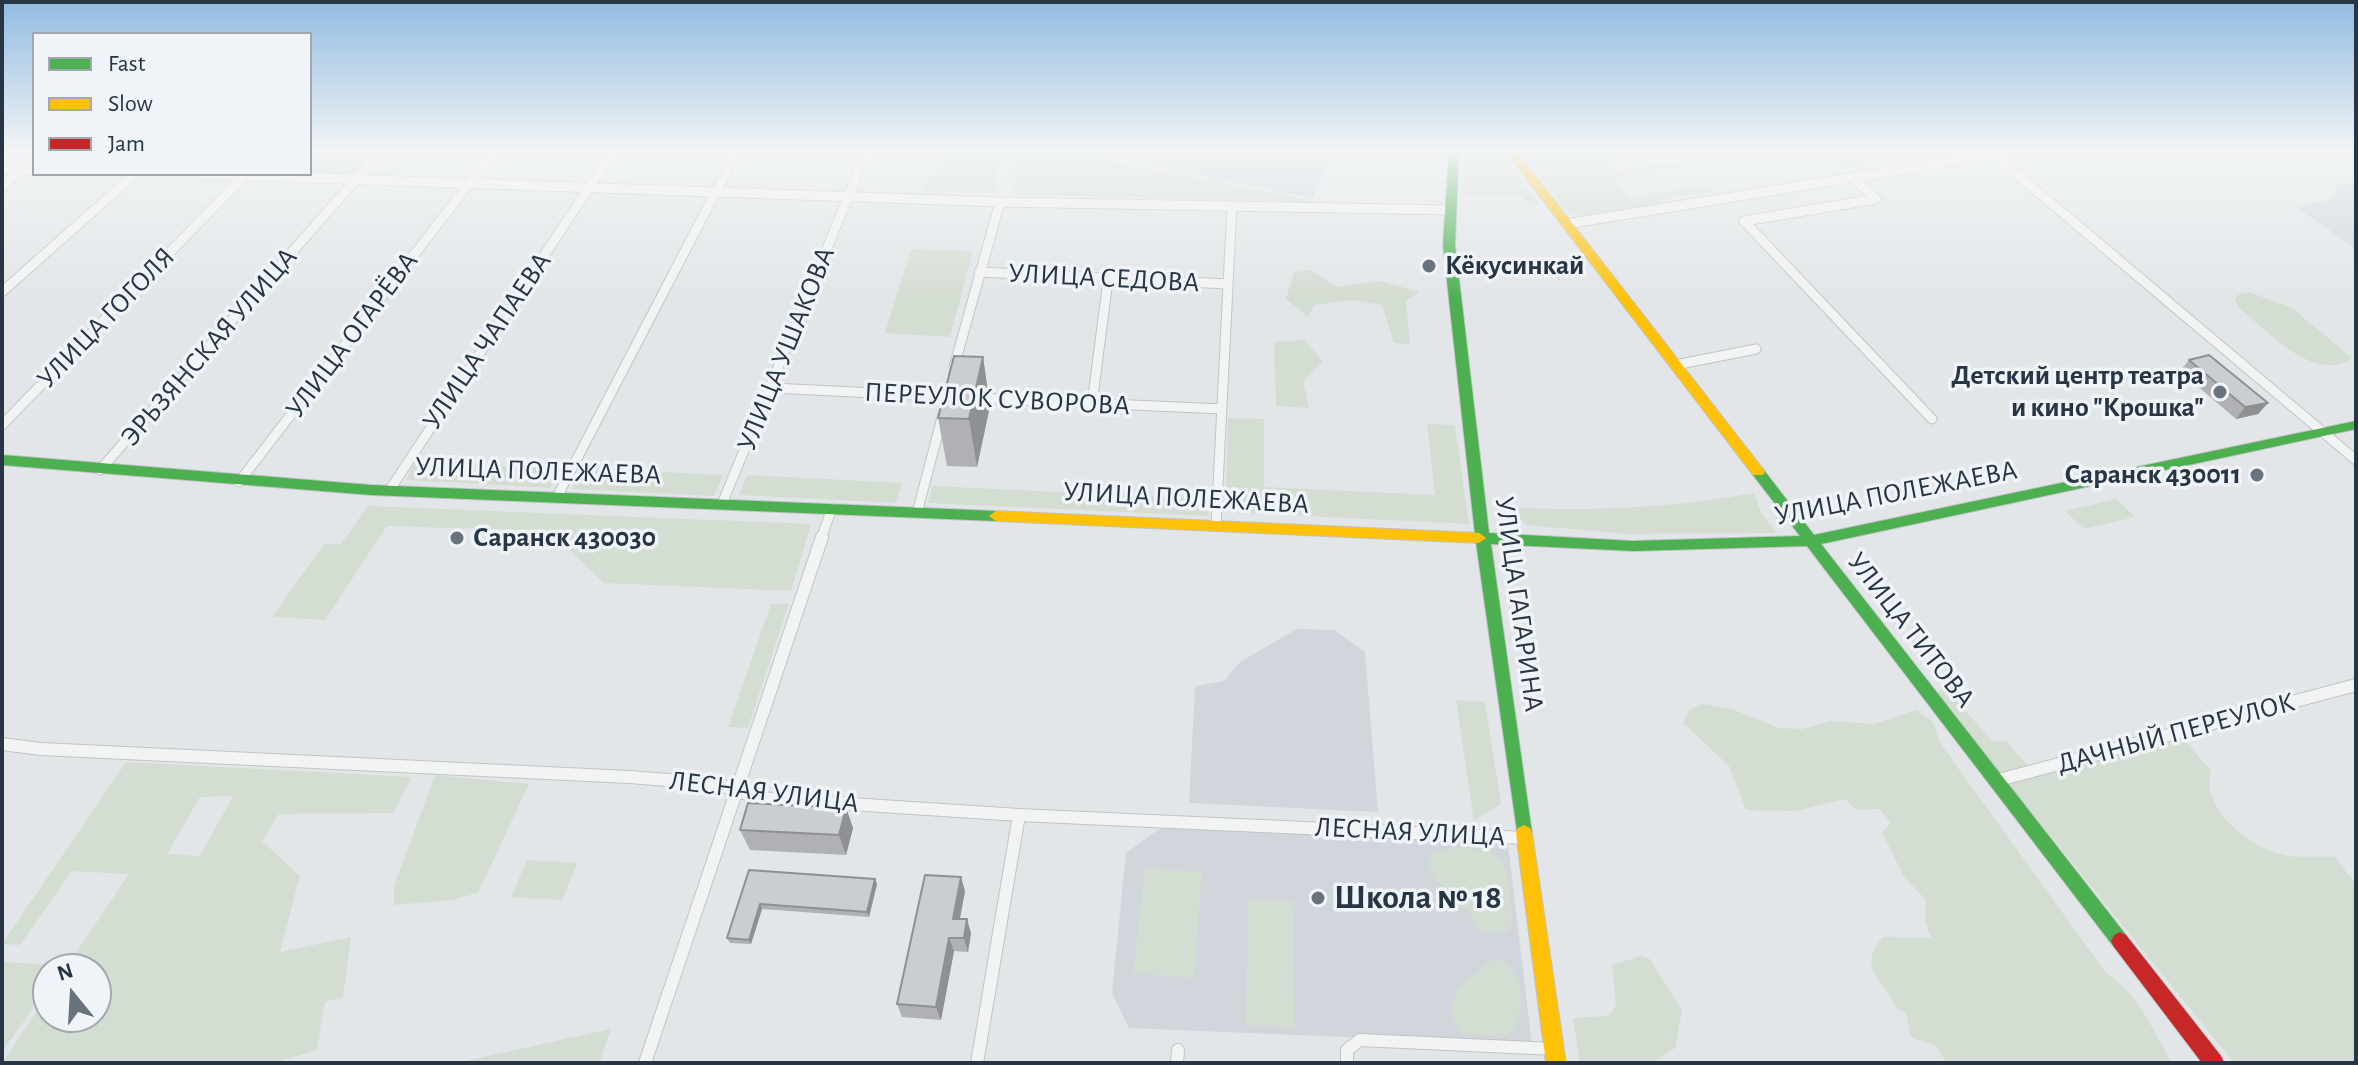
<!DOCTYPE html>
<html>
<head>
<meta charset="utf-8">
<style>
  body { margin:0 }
  #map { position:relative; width:2358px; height:1065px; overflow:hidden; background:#e3e6e8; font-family:"Alegreya Sans",sans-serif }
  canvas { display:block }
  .frame { position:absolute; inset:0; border:4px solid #273544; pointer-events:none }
  .legend { position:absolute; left:32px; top:32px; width:280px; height:144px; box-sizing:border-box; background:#f0f4f8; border:2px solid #a0a8b0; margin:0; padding:10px 14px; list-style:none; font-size:24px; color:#273544 }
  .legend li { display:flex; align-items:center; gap:16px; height:40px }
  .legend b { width:40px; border:2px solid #a0a8b0 }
  .north { position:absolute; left:32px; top:953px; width:80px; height:80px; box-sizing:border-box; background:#f0f4f8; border:2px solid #a0a8b0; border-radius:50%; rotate:342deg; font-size:22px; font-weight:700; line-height:32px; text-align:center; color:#273544 }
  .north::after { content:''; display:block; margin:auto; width:28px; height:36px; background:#69737d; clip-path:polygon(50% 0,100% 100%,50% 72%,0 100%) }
</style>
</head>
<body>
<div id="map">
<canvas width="2358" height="1065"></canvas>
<div class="frame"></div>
<ul class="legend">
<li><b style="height:10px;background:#4caf50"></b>Fast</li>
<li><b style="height:10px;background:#ffc107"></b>Slow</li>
<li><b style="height:10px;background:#c62828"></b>Jam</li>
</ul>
<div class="north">N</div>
</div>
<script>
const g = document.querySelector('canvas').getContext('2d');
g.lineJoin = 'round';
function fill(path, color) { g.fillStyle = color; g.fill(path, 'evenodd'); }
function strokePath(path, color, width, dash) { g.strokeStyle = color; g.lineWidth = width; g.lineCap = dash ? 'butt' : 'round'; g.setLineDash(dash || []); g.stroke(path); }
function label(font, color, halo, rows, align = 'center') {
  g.font = font + ' "Alegreya Sans",sans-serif'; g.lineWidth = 7; g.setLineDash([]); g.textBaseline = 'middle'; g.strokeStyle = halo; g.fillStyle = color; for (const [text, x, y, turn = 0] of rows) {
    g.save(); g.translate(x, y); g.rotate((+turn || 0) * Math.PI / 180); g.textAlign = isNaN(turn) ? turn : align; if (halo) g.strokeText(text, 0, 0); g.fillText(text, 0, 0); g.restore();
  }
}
fill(new Path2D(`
  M310,151H384L356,184L126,174H310Z
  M1076,151H1334L1313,198Z
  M1821,151H1952L1955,154L1842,169Z
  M2356,182V249L2297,208L2330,199L2336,193L2334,186Z
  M1297,629L1334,630L1365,652L1378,812L1189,803L1195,686L1224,681L1240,662Z
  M1163,826L1508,844L1532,1045L1129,1028L1112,993L1126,853Z`), '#d0d6dc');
fill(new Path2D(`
  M955,151H1000L995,193L922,190C930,173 946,169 955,151Z
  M1015,151H1062L1319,202L1014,195Z
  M1464,151H1500L1540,204H1529L1522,196L1461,197Z
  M1519,151H1617L1607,165L1618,171L1677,162L1680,167L1613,177L1630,198L1710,185L1715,191L1668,198L1657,205L1576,216L1568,213Z
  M911,249L973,251L950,337L885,333Z
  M1311,270L1337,287L1380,281L1420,292L1406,300L1410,344L1394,343L1382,305L1353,300L1314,305L1308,317L1286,299L1294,272Z
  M2249,292L2292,308L2352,358C2314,385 2266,329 2239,308L2235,300L2239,294Z
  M1304,340L1323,361L1303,381L1309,408L1276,406L1274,342Z
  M1228,418L1264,419V487L1435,495L1427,424L1455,425L1469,524L1225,512Z
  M415,462L562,469L550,488L406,480Z
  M585,468L723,475L714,496L572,489Z
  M747,475L902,483L896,503L739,495Z
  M932,486L1210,499L1208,516L928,503Z
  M1754,493L1761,513L1777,533L1628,534L1526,525L1507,507C1590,512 1673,508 1754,493Z
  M2116,499L2135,517L2084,529L2065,511Z
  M368,506L811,524L791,591L604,583L550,531L387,526L325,620L272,617L324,544H341Z
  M771,604H789L748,728L728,727Z
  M1940,690L1948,691L1993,742L2006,741L2030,768L2174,727L2211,771C2200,809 2249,846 2283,855C2301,859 2317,855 2335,857L2356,885V1063H2234L1941,701L1937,694Z
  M1456,700L1485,702L1501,804L1474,821Z
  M1701,704L1732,709L1779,728L1802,729L1831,721L1874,724L1916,710L1933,722L1940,743L2106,973C2141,996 2151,1028 2172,1063L1946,1062L1936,1046L1911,1037L1906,1013L1897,1009C1885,978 1855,970 1883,937L1931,938L1925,921L1926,900L1904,877L1882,832L1891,823L1880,809L1856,810L1845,799L1795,811L1746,810L1729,766L1683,723L1688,711Z
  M126,762L412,777L393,813L279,814L262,841L300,876L280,952L351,937L343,997L325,1002L317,1050L272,1063H2L48,994V1017H96V969H65L129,874L72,871L20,945L2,944ZM233,796L200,856L167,854L200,797Z
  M435,775L529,784L478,893L452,900L394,905V886Z
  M1455,847C1518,851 1505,868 1513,922L1506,932L1483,934L1458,897L1435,880L1428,861L1434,852Z
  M527,860L577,863L562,900L511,897Z
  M1145,868L1202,872L1194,978L1133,973Z
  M1248,899L1293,901L1295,1028L1246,1025Z
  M1641,956L1650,959L1682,1011L1675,1048L1652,1063H1580L1573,1018L1608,1016L1616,1005L1612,965Z
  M1499,959C1528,976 1523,1003 1514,1031L1502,1037L1462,1033C1442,1009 1452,993 1474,976C1484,968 1485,961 1499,959Z
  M2,962L64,965L61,969H48V987L2,1052Z
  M611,1029L599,1063H456Z`), '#d4ddd2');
const streetFar1 = new Path2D(`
  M1994,155L2356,460
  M2,169L34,170
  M200,174L1000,202L1450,210
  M1853,178L1876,199L1744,221L1932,419
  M2,186L22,170
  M1566,224L2017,151
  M979,272L1228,284
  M2,292L135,174
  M1675,365L1756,349
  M954,367L1000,202
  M772,388L956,397
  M976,398L1222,409
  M1092,404L1108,280
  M2,425L244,176
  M100,470L381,151
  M239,482L494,151
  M389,491L613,151
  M557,497L737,151
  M722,504L867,151
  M917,513L943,414
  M1216,525L1232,206
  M821,539L832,508`);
const street = new Path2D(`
  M2,744L41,749L630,777L717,784L759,798L1019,815L1525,838
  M1995,781L2356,685
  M645,1063L822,537
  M977,1063L1019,815
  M1177,1063L1178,1050
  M1347,1063V1050L1360,1040L1554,1049`);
const fast = new Path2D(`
  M1449,151H1459L1455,245L1489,533L1633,541L1800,536L1753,475L1751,472L1753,469H1763L1814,535L2356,421V429L1821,544L2126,935L2129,941L2126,947L2120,950L2114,947L1807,546L1633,551L1491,544L1532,833L1530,838L1524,841L1518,838L1476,542L1472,538L1475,534L1443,245Z
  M2,455L371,485L996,511L1003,516L996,521L371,495L2,465Z`);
const slow = new Path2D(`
  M1505,151H1516L1763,469L1765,472L1763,475H1753Z
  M996,511L1479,533L1486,538L1479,543L996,521L989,516Z
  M1524,825L1530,828L1532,833L1566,1063H1546L1516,833L1518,828Z`);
const jam = new Path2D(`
  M2120,932L2126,935L2221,1056L2224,1063H2202L2114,947L2111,941L2114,935Z`);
strokePath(streetFar1, '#c1c4c6', 11);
strokePath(street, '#c1c4c6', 14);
strokePath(fast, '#c1c4c6', 2);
strokePath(slow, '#c1c4c6', 2);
strokePath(jam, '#c1c4c6', 2);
strokePath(streetFar1, '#f2f4f4', 9);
strokePath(street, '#f2f4f4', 12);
fill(fast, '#4caf50');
fill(slow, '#ffc107');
fill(jam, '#c62828');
fill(new Path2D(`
  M983,357L990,406L977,467L947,466L938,418Z
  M2189,360L2268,403L2258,414L2236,419L2180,371Z
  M846,808L853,828L846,855L750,850L740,830Z
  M749,870L877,884L869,917L762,909L751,944L730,943L727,938Z
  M965,891L960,919L971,933L968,952L954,951L941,1020L902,1017L897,1004Z`), '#afb1b4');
fill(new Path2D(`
  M983,357L990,406L977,467L969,419Z
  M2268,403L2258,414L2236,419L2245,407Z
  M846,808L853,828L846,855L839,835Z
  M961,877L965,891L957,933L953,919Z
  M875,879L877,884L869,917L867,912Z
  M760,904L762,909L751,944L749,940Z
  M967,919L971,933L968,952L964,938Z
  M949,938L954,951L941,1020L936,1007Z`), '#8e9092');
const building = new Path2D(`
  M2209,355L2268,403L2245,407L2189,360Z
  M954,356L983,357L969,419L938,418Z
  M748,803L846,808L839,835L740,830Z
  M749,870L875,879L867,912L760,904L749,940L727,938Z
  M925,875L961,877L953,919H967L964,938H949L936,1007L897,1004Z`);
fill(building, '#cbced1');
strokePath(building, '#8e9092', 2);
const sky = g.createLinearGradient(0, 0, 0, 300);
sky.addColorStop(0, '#91bbe1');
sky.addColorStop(0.5, '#f2f4f5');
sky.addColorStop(1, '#f2f4f500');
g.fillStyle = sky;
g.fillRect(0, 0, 2358, 300);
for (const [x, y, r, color] of [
  [1429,266,8,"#69737d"],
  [2220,392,8,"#69737d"],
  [2257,475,8,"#69737d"],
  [457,538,8,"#69737d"],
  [1318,898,8,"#69737d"]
]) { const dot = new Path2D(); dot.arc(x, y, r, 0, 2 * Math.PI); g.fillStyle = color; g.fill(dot); strokePath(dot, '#f0f4f8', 3); }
label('bold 28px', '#273544', '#f0f4f8', [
  ["Кёкусинкай",1445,266],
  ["Детский центр театра",2204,376,"right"],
  ["и кино \"Крошка\"",2204,408,"right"],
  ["Саранск 430011",2241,475,"right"],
  ["Саранск 430030",473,538]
], 'left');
label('28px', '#273544', '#f0f4f8', [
  ["УЛИЦА СЕДОВА",1104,278,3],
  ["УЛИЦА ГОГОЛЯ",106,318,-46],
  ["УЛИЦА ОГАРЁВА",352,335,-53],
  ["УЛИЦА ЧАПАЕВА",487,341,-56],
  ["ЭРЬЗЯНСКАЯ УЛИЦА",209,347,-49],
  ["УЛИЦА УШАКОВА",786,349,-68],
  ["ПЕРЕУЛОК СУВОРОВА",997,399,3],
  ["УЛИЦА ПОЛЕЖАЕВА",538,471,2],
  ["УЛИЦА ПОЛЕЖАЕВА",1896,493,-11],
  ["УЛИЦА ПОЛЕЖАЕВА",1186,498,3],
  ["УЛИЦА ГАГАРИНА",1519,604,82],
  ["УЛИЦА ТИТОВА",1911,630,52],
  ["ДАЧНЫЙ ПЕРЕУЛОК",2176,733,-15],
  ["ЛЕСНАЯ УЛИЦА",764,792,7],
  ["ЛЕСНАЯ УЛИЦА",1410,832,3]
]);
label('bold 34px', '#273544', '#f0f4f8', [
  ["Школа № 18",1334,898]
], 'left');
</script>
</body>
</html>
